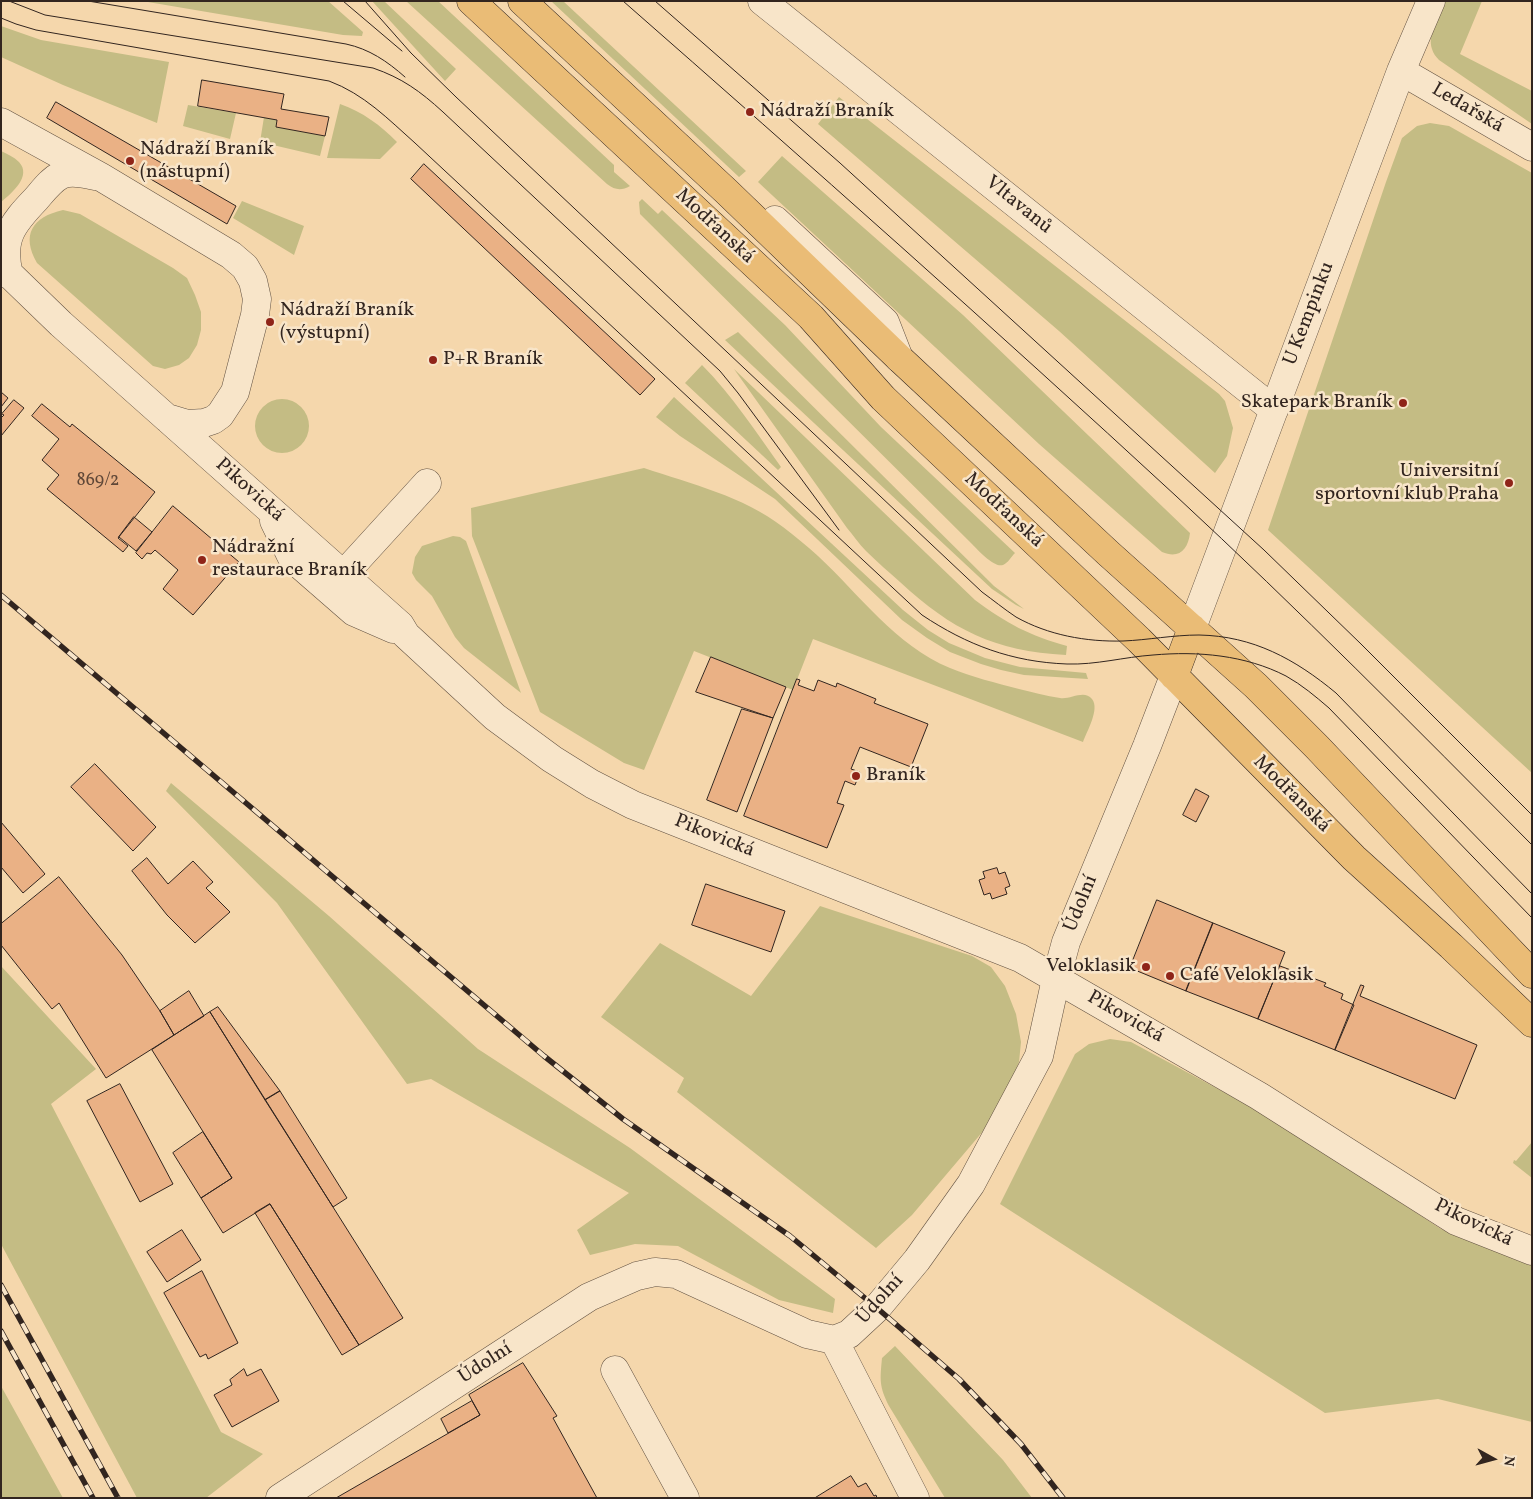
<!DOCTYPE html>
<html>
<head>
<meta charset="utf-8">
<style>
  body { margin:0 }
  #map { position:relative; width:1533px; height:1499px; overflow:hidden; background:#f5d7ac; font-family:Vollkorn,serif }
  canvas { display:block }
  .frame { position:absolute; inset:0; border:2px solid #32251f; pointer-events:none }
  .north { position:absolute; left:1468px; top:1434px; width:50px; height:50px; -webkit-text-stroke:4px #f8e5c9; paint-order:stroke; rotate:97deg; font-size:14px; font-weight:700; line-height:20px; text-align:center; color:#32251f }
  .north::after { content:''; display:block; margin:auto; width:18px; height:22px; background:#32251f; clip-path:polygon(50% 0,100% 100%,50% 72%,0 100%) }
</style>
</head>
<body>
<div id="map">
<canvas width="1533" height="1499"></canvas>
<div class="frame"></div>
<div class="north">N</div>
</div>
<script>
const g = document.querySelector('canvas').getContext('2d');
g.lineJoin = 'round';
function fill(path, color) { g.fillStyle = color; g.fill(path, 'evenodd'); }
function strokePath(path, color, width, dash) { g.strokeStyle = color; g.lineWidth = width; g.lineCap = dash ? 'butt' : 'round'; g.setLineDash(dash || []); g.stroke(path); }
function label(font, color, halo, rows, align = 'center') {
  g.font = font + ' Vollkorn,serif'; g.lineWidth = 5; g.setLineDash([]); g.textBaseline = 'middle'; g.strokeStyle = halo; g.fillStyle = color; for (const [text, x, y, turn = 0] of rows) {
    g.save(); g.translate(x, y); g.rotate((+turn || 0) * Math.PI / 180); g.textAlign = isNaN(turn) ? turn : align; if (halo) g.strokeText(text, 0, 0); g.fillText(text, 0, 0); g.restore();
  }
}
fill(new Path2D(`
  M142,1H328L363,32L362,36L343,35Z
  M372,1H384L456,69L445,81Z
  M406,1H438L614,165V172L630,186C621,191 615,190 607,184Z
  M551,1H563L746,171L739,177Z
  M1445,1H1482L1460,54L1532,91V124L1439,60C1436,57 1433,53 1432,49C1427,34 1439,15 1445,1Z
  M1,26L41,40L169,62L157,123L63,85L1,57Z
  M839,97L1219,394L1225,401L1233,428L1227,456L1215,473L1059,331L818,124Z
  M340,104C363,112 380,125 397,142L380,159L327,158Z
  M188,105L236,113L230,139L183,126Z
  M264,117L277,120L276,127L325,136L320,156L260,142Z
  M1430,123L1449,126L1532,173V773L1268,530L1386,182L1402,138L1417,126Z
  M1,151C7,154 14,157 19,162C32,176 12,193 1,202Z
  M782,156L963,315L1190,533C1188,550 1179,559 1162,552L1039,444L758,182Z
  M642,199L658,214L662,210L785,325L881,427L1015,553C1011,557 1008,563 1003,565C994,568 978,550 972,544L640,214L639,202Z
  M242,201L304,226L294,255L233,218Z
  M63,210L80,214L173,268L187,278L195,295L201,312V330L197,345L189,358L179,365L165,369L153,366L37,263C21,235 32,217 63,210Z
  M738,332L994,586L1024,609L1016,605L992,589L725,340Z
  M702,365C732,395 756,432 781,467L778,470L685,383Z
  M734,369L975,600C1006,623 1030,636 1067,646L1066,655C994,651 952,630 900,582C889,572 877,562 866,551C859,544 853,535 847,528Z
  M674,397L903,610L928,630L949,643L985,658L1020,667L1086,673L1088,679L1024,675L1001,670L981,664L950,652L927,638L902,620L775,499L680,436L656,417Z
  M255 426a27 27 0 1 1 54 0a27 27 0 1 1-54 0Z
  M644,468C691,484 743,496 783,527C795,536 807,546 818,556C860,595 895,645 950,668C972,677 996,683 1019,689C1033,692 1046,696 1060,698C1070,700 1084,689 1092,699C1100,709 1087,731 1083,742L813,639L793,690L694,651L644,770L624,763L540,712L472,536L471,508Z
  M453,536L460,537L466,541L521,693L464,648L455,637L432,596L416,580L412,573L415,557L422,546Z
  M171,783L329,916L478,1049L630,1148L835,1299L833,1313L779,1300L678,1246L635,1244L590,1255L577,1230L629,1193L431,1079L407,1084L277,903L166,791Z
  M820,906L972,956L991,967L1005,986L1016,1014L1021,1042L1019,1062L1001,1110L912,1215L876,1248L677,1092L684,1078L601,1017L660,943L751,996Z
  M1,966L96,1069L51,1104L221,1432L263,1454L206,1498H137L1,1244Z
  M1110,1039L1131,1042L1270,1117L1441,1229L1532,1265V1422L1438,1399L1325,1413L1000,1204L1075,1054L1089,1044Z
  M1532,1142V1178L1513,1163L1514,1160L1516,1161Z
  M895,1346L1003,1460L1032,1498H945L889,1406C879,1386 880,1380 882,1358Z
  M1,1386L63,1498H1Z`), '#c4bc84');
const building = new Path2D(`
  M202,80L284,94L281,109L329,117L325,136L276,127L277,120L198,106Z
  M56,102L236,206L227,224L47,118Z
  M424,164L655,379L640,395L411,179Z
  M1,392L8,398L1,407Z
  M14,400L24,408L1,436V418L4,415L2,414Z
  M42,404L70,427L72,424L155,492L118,538L128,546L123,552L47,489L59,475L42,460L59,439L32,416Z
  M173,506L239,562L233,569L235,571L232,574L230,572L193,615L163,589L178,570L155,550L151,554L147,553L142,559L136,553Z
  M134,517L152,532L136,551L119,537Z
  M711,657L786,687L773,718L696,692Z
  M797,679L800,680L798,685L814,691L818,680L836,687L837,683L876,699L874,703L928,724L911,767L860,747L851,769L860,772L855,785L845,781L837,803L844,805L827,848L744,816Z
  M742,709L773,718L737,812L707,800Z
  M95,764L156,827L133,851L71,787Z
  M1196,789L1209,796L1196,822L1183,815Z
  M1,822L45,874L23,893L1,867Z
  M147,858L168,884L193,861L213,882L206,888L230,912L195,943L167,915L132,871Z
  M997,868L999,874L1005,872L1010,886L1005,888L1007,894L992,899L990,893L984,895L979,880L985,878L983,872Z
  M59,877L122,955L160,1011L174,1035L106,1078L59,1003L52,1009L1,945V924Z
  M706,884L785,911L771,952L692,925Z
  M1157,900L1213,923L1186,991L1130,968Z
  M1213,923L1285,952L1258,1019L1186,991Z
  M1280,966L1326,983L1324,986L1343,994L1341,999L1354,1005L1335,1050L1258,1019Z
  M1361,985L1364,986L1360,996L1477,1045L1455,1099L1335,1050Z
  M189,991L204,1016L174,1035L160,1011Z
  M218,1007L280,1091L265,1100L210,1012Z
  M210,1012L403,1318L359,1345L270,1204L223,1233L201,1198L232,1178L152,1050Z
  M120,1084L173,1184L140,1202L87,1101Z
  M280,1091L347,1198L333,1207L265,1100Z
  M203,1132L232,1178L201,1198L173,1153Z
  M270,1204L359,1345L342,1355L255,1213Z
  M182,1230L201,1260L167,1282L147,1252Z
  M202,1271L238,1343L208,1359L206,1354L200,1357L164,1293Z
  M523,1363L557,1416L553,1418L597,1498H336L480,1415L469,1395Z
  M244,1369L247,1376L261,1369L279,1401L232,1427L214,1395L232,1385L230,1380Z
  M472,1401L480,1415L448,1433L441,1419Z
  M851,1476L858,1487L866,1483L874,1496L876,1495L877,1498H815Z`);
fill(building, '#eab185');
strokePath(building, '#32251f', 1);
const minor = new Path2D(`
  M762,1L1274,410
  M1401,71L1532,147
  M1,122L101,177L231,255L245,267L253,281L257,299L255,315L235,392L220,415L213,420L204,423L187,424L167,418
  M775,220L885,322L899,358
  M1,266L61,324L400,625L406,635L495,717L552,759L592,784L633,805L1020,958L1259,1096L1456,1221L1532,1251
  M9,275C0,239 12,224 36,199C43,191 51,180 61,175C72,170 84,174 95,176
  M274,521L292,558L354,612L393,629
  M343,575L427,483
  M1192,628L1401,71L1431,1
  M834,1340L915,1498
  M615,1370L685,1498
  M280,1498L589,1297L637,1276L655,1272L676,1274L807,1334L834,1340L849,1334L877,1308L917,1260L971,1184L1039,1056L1056,979L1066,942L1147,746L1174,676`);
const major = new Path2D(`
  M471,1L811,317L883,398L903,417L1139,640L1354,858L1451,946L1532,1023
  M522,1L727,192L899,358L1108,553L1256,686L1317,747L1532,974
  M1174,676L1192,628`);
strokePath(minor, '#635242', 29);
strokePath(major, '#32251f', 29);
strokePath(minor, '#f8e5c9', 28);
strokePath(major, '#eabc76', 28);
strokePath(new Path2D(`
  M9,1L45,15L373,68C402,78 420,91 443,112L720,371L738,393L839,530
  M88,1L346,44C369,49 387,61 405,77
  M343,1L402,51
  M365,1L411,53L456,97L982,592C993,600 1004,609 1016,617C1048,635 1086,642 1123,641C1148,640 1173,635 1199,635C1253,636 1295,659 1336,693L1532,894
  M623,1C809,164 994,328 1176,496C1298,609 1415,727 1532,845
  M655,1L840,163L1264,550L1361,644L1532,815
  M1,18L16,24L36,30L329,81C364,94 388,119 415,143L922,615C967,645 1012,662 1067,664C1096,665 1124,657 1153,655C1198,651 1245,655 1286,676C1302,685 1315,696 1329,708L1532,918`), '#32251f', 1);
const rail = new Path2D(`
  M1,595L544,1056L623,1119L790,1236L877,1308L959,1379L1021,1444L1063,1498
  M1,1285L118,1498
  M1,1331L93,1498`);
strokePath(rail, '#32251f', 5.5);
strokePath(rail, '#f8e5c9', 4, [11]);
for (const [x, y, r, color] of [
  [750,112,5,"#8f2418"],
  [130,161,5,"#8f2418"],
  [270,322,5,"#8f2418"],
  [433,360,5,"#8f2418"],
  [1403,403,5,"#8f2418"],
  [1509,483,5,"#8f2418"],
  [202,560,5,"#8f2418"],
  [856,776,5,"#8f2418"],
  [1146,967,5,"#8f2418"],
  [1170,976,5,"#8f2418"]
]) { const dot = new Path2D(); dot.arc(x, y, r, 0, 2 * Math.PI); g.fillStyle = color; g.fill(dot); strokePath(dot, '#f8e5c9', 2); }
label('18px', '#604838', null, [
  ["869/2",98,482]
]);
label('20px', '#32251f', '#f8e5c9', [
  ["Ledařská",1467,109,30],
  ["Vltavanů",1018,206,39],
  ["Modřanská",714,227,43],
  ["U Kempinku",1310,314,-69],
  ["Pikovická",249,491,42],
  ["Modřanská",1003,511,43],
  ["Modřanská",1291,795,45],
  ["Pikovická",714,837,22],
  ["Údolní",1082,904,-68],
  ["Pikovická",1125,1018,30],
  ["Pikovická",1473,1224,26],
  ["Údolní",881,1300,-48],
  ["Údolní",486,1364,-33]
]);
label('20px', '#32251f', '#f8e5c9', [
  ["Nádraží Braník",760,112],
  ["Nádraží Braník",140,150],
  ["(nástupní)",140,173],
  ["Nádraží Braník",280,311],
  ["(výstupní)",280,334],
  ["P+R Braník",443,360],
  ["Skatepark Braník",1393,403,"right"],
  ["Universitní",1499,472,"right"],
  ["sportovní klub Praha",1499,495,"right"],
  ["Nádražní",212,548],
  ["restaurace Braník",212,571],
  ["Braník",866,776],
  ["Veloklasik",1136,967,"right"],
  ["Café Veloklasik",1180,976]
], 'left');
</script>
</body>
</html>
